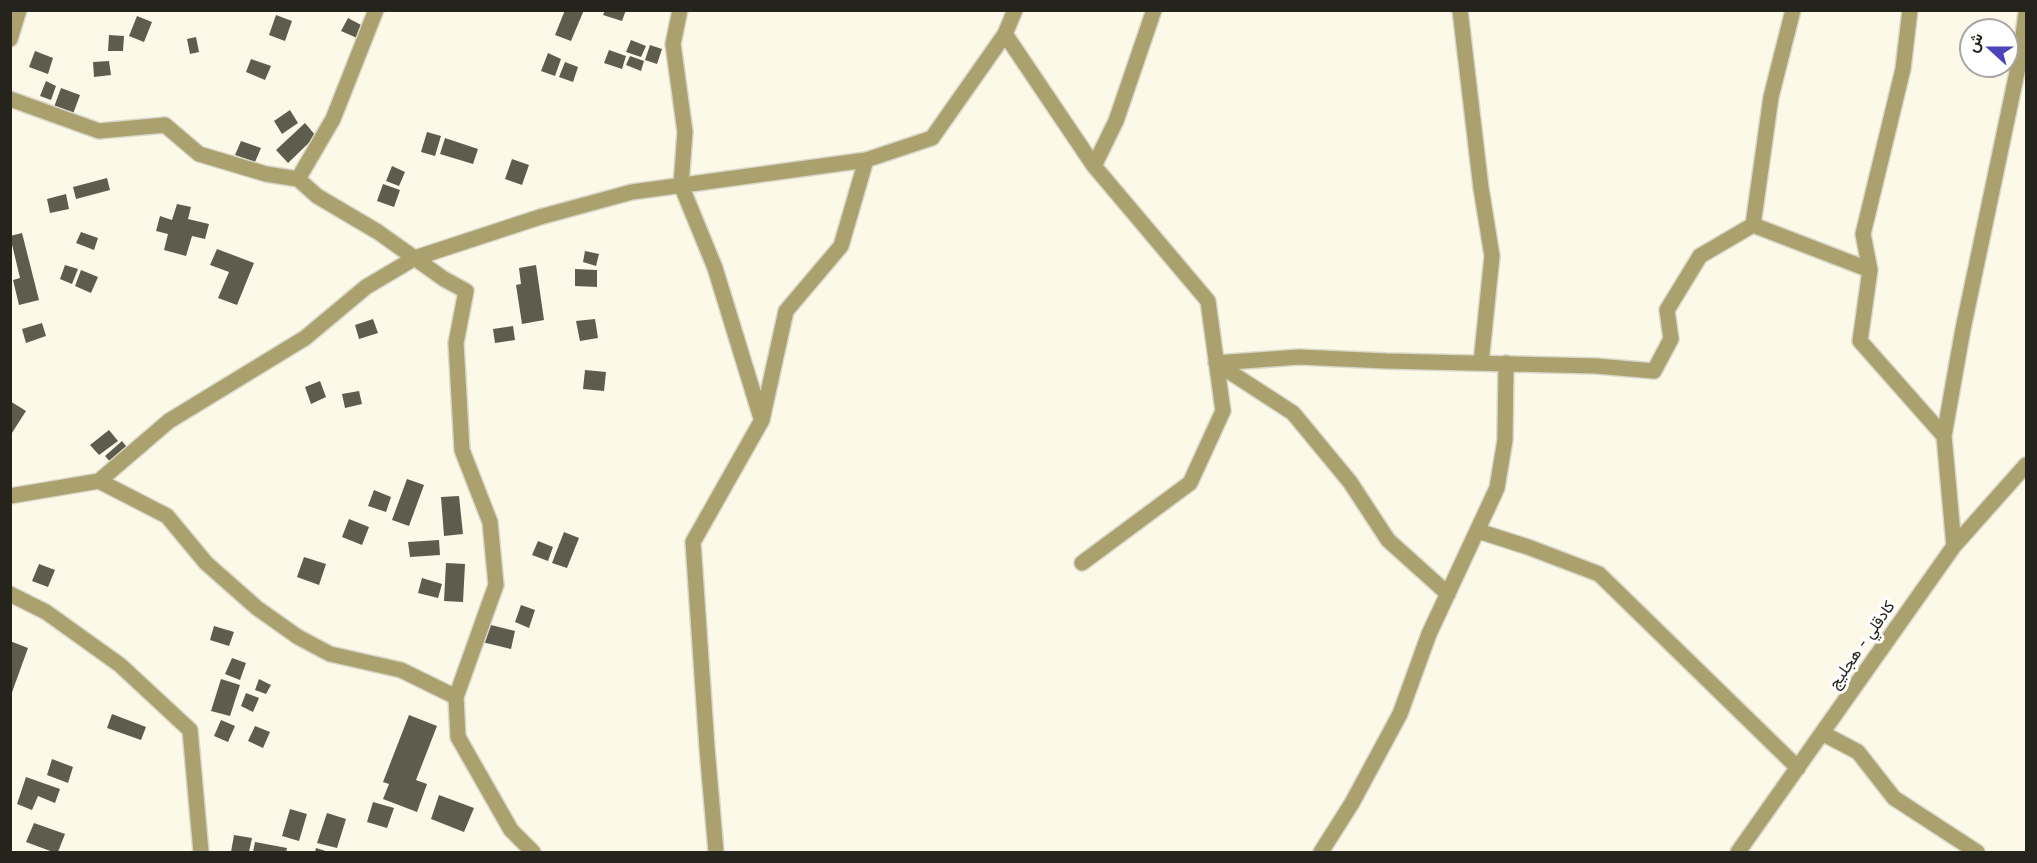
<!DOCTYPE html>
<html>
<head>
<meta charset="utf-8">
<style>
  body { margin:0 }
  #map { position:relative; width:2037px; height:863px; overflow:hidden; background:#fcf9e8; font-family:Inter,Vazirmatn,sans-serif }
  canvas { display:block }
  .frame { position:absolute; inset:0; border:12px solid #24231c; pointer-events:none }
  .north { position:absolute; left:1959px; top:18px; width:60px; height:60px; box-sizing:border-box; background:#fff; border:2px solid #a7a7a4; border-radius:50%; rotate:291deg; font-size:16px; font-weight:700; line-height:24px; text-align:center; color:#24231c }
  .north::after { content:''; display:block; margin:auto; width:21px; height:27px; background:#4c44bb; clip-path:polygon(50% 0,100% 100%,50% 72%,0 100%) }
</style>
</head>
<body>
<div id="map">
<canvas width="2037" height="863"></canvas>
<div class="frame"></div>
<div class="north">ش</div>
</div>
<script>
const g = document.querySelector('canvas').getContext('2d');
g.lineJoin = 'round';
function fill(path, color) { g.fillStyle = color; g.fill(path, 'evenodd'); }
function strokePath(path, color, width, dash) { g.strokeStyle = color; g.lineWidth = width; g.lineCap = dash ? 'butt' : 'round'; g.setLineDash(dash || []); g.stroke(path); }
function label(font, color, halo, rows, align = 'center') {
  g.font = font + ' Inter,Vazirmatn,sans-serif'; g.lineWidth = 6; g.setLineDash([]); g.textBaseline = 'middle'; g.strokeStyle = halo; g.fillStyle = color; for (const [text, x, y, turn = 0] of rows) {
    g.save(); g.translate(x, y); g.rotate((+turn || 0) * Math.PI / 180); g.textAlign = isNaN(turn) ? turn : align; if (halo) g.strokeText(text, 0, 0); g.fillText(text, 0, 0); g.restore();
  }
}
fill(new Path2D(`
  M565,10H584L571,41L555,35Z
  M605,10H626L622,21L603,15Z
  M276,15L292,21L285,41L269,35Z
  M137,16L152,22L144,42L129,36Z
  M348,18L363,26L357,38L341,31Z
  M109,35L124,36L123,51H108Z
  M196,37L199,52L190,54L187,39Z
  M631,40L646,46L641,57L626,52Z
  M650,45L662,49L657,64L645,60Z
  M609,50L626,56L622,69L604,63Z
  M35,51L53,58L48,74L29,67Z
  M548,53L561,59L555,76L541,71Z
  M630,56L644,61L641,71L626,65Z
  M251,59L271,66L265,80L246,72Z
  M109,61L111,75L94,77L93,62Z
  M565,62L578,67L573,82L559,77Z
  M46,81L56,86L51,100L40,96Z
  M61,88L80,95L73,114L54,107Z
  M290,110L298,123L282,134L274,121Z
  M305,123L316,136L288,163L276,150Z
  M427,132L441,136L435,156L421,152Z
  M445,138L478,149L473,164L440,154Z
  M241,141L261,148L255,162L235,155Z
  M512,159L529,165L522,185L505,179Z
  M392,166L405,172L399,186L386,181Z
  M107,178L110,190L76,199L73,187Z
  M383,184L400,190L394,207L377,201Z
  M66,194L69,209L50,213L47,199Z
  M177,204L191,207L188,219L209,224L205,239L192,236L186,256L164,250L168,234L156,231L160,216L172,220Z
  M81,232L98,238L94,250L76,243Z
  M22,233L39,300L19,305L13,280L20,278L10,236Z
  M217,249L254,263L237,305L218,298L229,272L210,265Z
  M585,251L599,254L596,266L583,262Z
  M65,265L78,269L72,284L60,279Z
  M536,265L544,320L522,324L516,285L521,284L519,268Z
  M575,269L597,270V287L575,286Z
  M81,270L98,277L91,293L75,286Z
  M373,319L378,333L359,339L355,325Z
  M595,319L598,338L580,341L576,321Z
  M42,323L46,336L26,343L22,329Z
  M513,326L515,340L495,343L493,329Z
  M585,370L606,372L604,391L583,389Z
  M320,381L326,397L311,404L305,387Z
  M359,391L362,404L345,408L342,394Z
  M10,401L26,411L10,436Z
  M109,430L118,441L99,455L90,445Z
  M122,441L130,451L113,465L105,456Z
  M407,479L424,485L409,526L392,520Z
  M374,490L391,497L386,512L368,506Z
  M459,496L463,534L444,536L441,497Z
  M349,519L369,527L362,545L342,537Z
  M564,532L579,538L567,568L552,563Z
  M439,540L440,555L410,557L408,542Z
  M538,541L553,547L548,561L532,555Z
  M304,557L326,564L319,585L297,577Z
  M446,563L465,564L463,602L444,601Z
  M39,564L55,570L48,587L32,581Z
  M422,578L442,584L438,598L418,593Z
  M521,605L535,610L529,628L515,622Z
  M487,624L515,631L511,649L482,642Z
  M214,626L234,632L229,646L210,640Z
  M10,641L28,648L11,695H10Z
  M232,658L246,663L240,680L225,674Z
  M221,679L240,685L230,716L211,711Z
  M259,679L271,685L266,694L255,690Z
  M246,693L259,698L253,712L241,706Z
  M112,714L146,727L141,740L107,728Z
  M409,715L437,726L416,780L427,784L417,812L383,799L389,784L383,782Z
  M221,720L235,726L228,742L214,736Z
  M255,726L270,732L263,748L248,741Z
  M52,759L73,767L68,783L47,775Z
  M26,777L60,789L55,803L38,796L32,810L17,804Z
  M439,795L474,808L464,832L431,819Z
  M373,802L394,808L387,828L367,822Z
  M290,809L307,814L299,841L282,836Z
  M327,813L346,819L337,848L317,843Z
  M34,823L65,834L58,852H53L26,842Z
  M234,835L252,838L249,852H231Z
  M255,842L287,848L286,852H253Z
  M316,848L329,852H315Z`), '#5e5c4d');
const minor = new Path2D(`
  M680,10L673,44L685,132L681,185L715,268L761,418
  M1460,10L1481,188L1492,256L1481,363
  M1910,10L1903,69L1863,234L1870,270L1860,341L1944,436
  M1005,34L1094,166L1208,301L1223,411L1190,483L1082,563
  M10,39L19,10
  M10,99L99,131L165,125L199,154L266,174L298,179L317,196L378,232L444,279L466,291L456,343L462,450L490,522L496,585L456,697L458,737L511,830L533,852
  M1094,166L1116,121L1154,10
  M298,179L333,119L376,10
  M1753,225L1870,270
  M1216,363L1299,357L1386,361L1596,366L1654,371L1671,339L1667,310L1700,256L1753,225L1771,97L1793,10
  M1216,363L1293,413L1350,482L1388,540L1448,594
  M99,481L167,516L206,563L257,608L298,637L330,654L401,670L456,697
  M10,496L99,481L169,421L305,338L366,287L415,258L540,217L632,192L866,160L932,138L1005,34L1015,10
  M1478,531L1528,547L1599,574L1798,768
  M1954,546L1944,436L1963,329L2020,58L2026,13
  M10,594L46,612L120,665L190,730L201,852
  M1822,733L1858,752L1894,798L1977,852
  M716,852L707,748L693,542L762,420L786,311L841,246L866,160
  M1321,852L1352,803L1400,714L1429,634L1497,488L1505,440L1506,363
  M1738,852L1954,546L2026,465`);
strokePath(minor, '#d9d7c7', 18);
strokePath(minor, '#aaa16e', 15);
label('16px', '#24231c', '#fff', [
  ["كادقلي - هجليج",1862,645,-55]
]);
</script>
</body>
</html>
